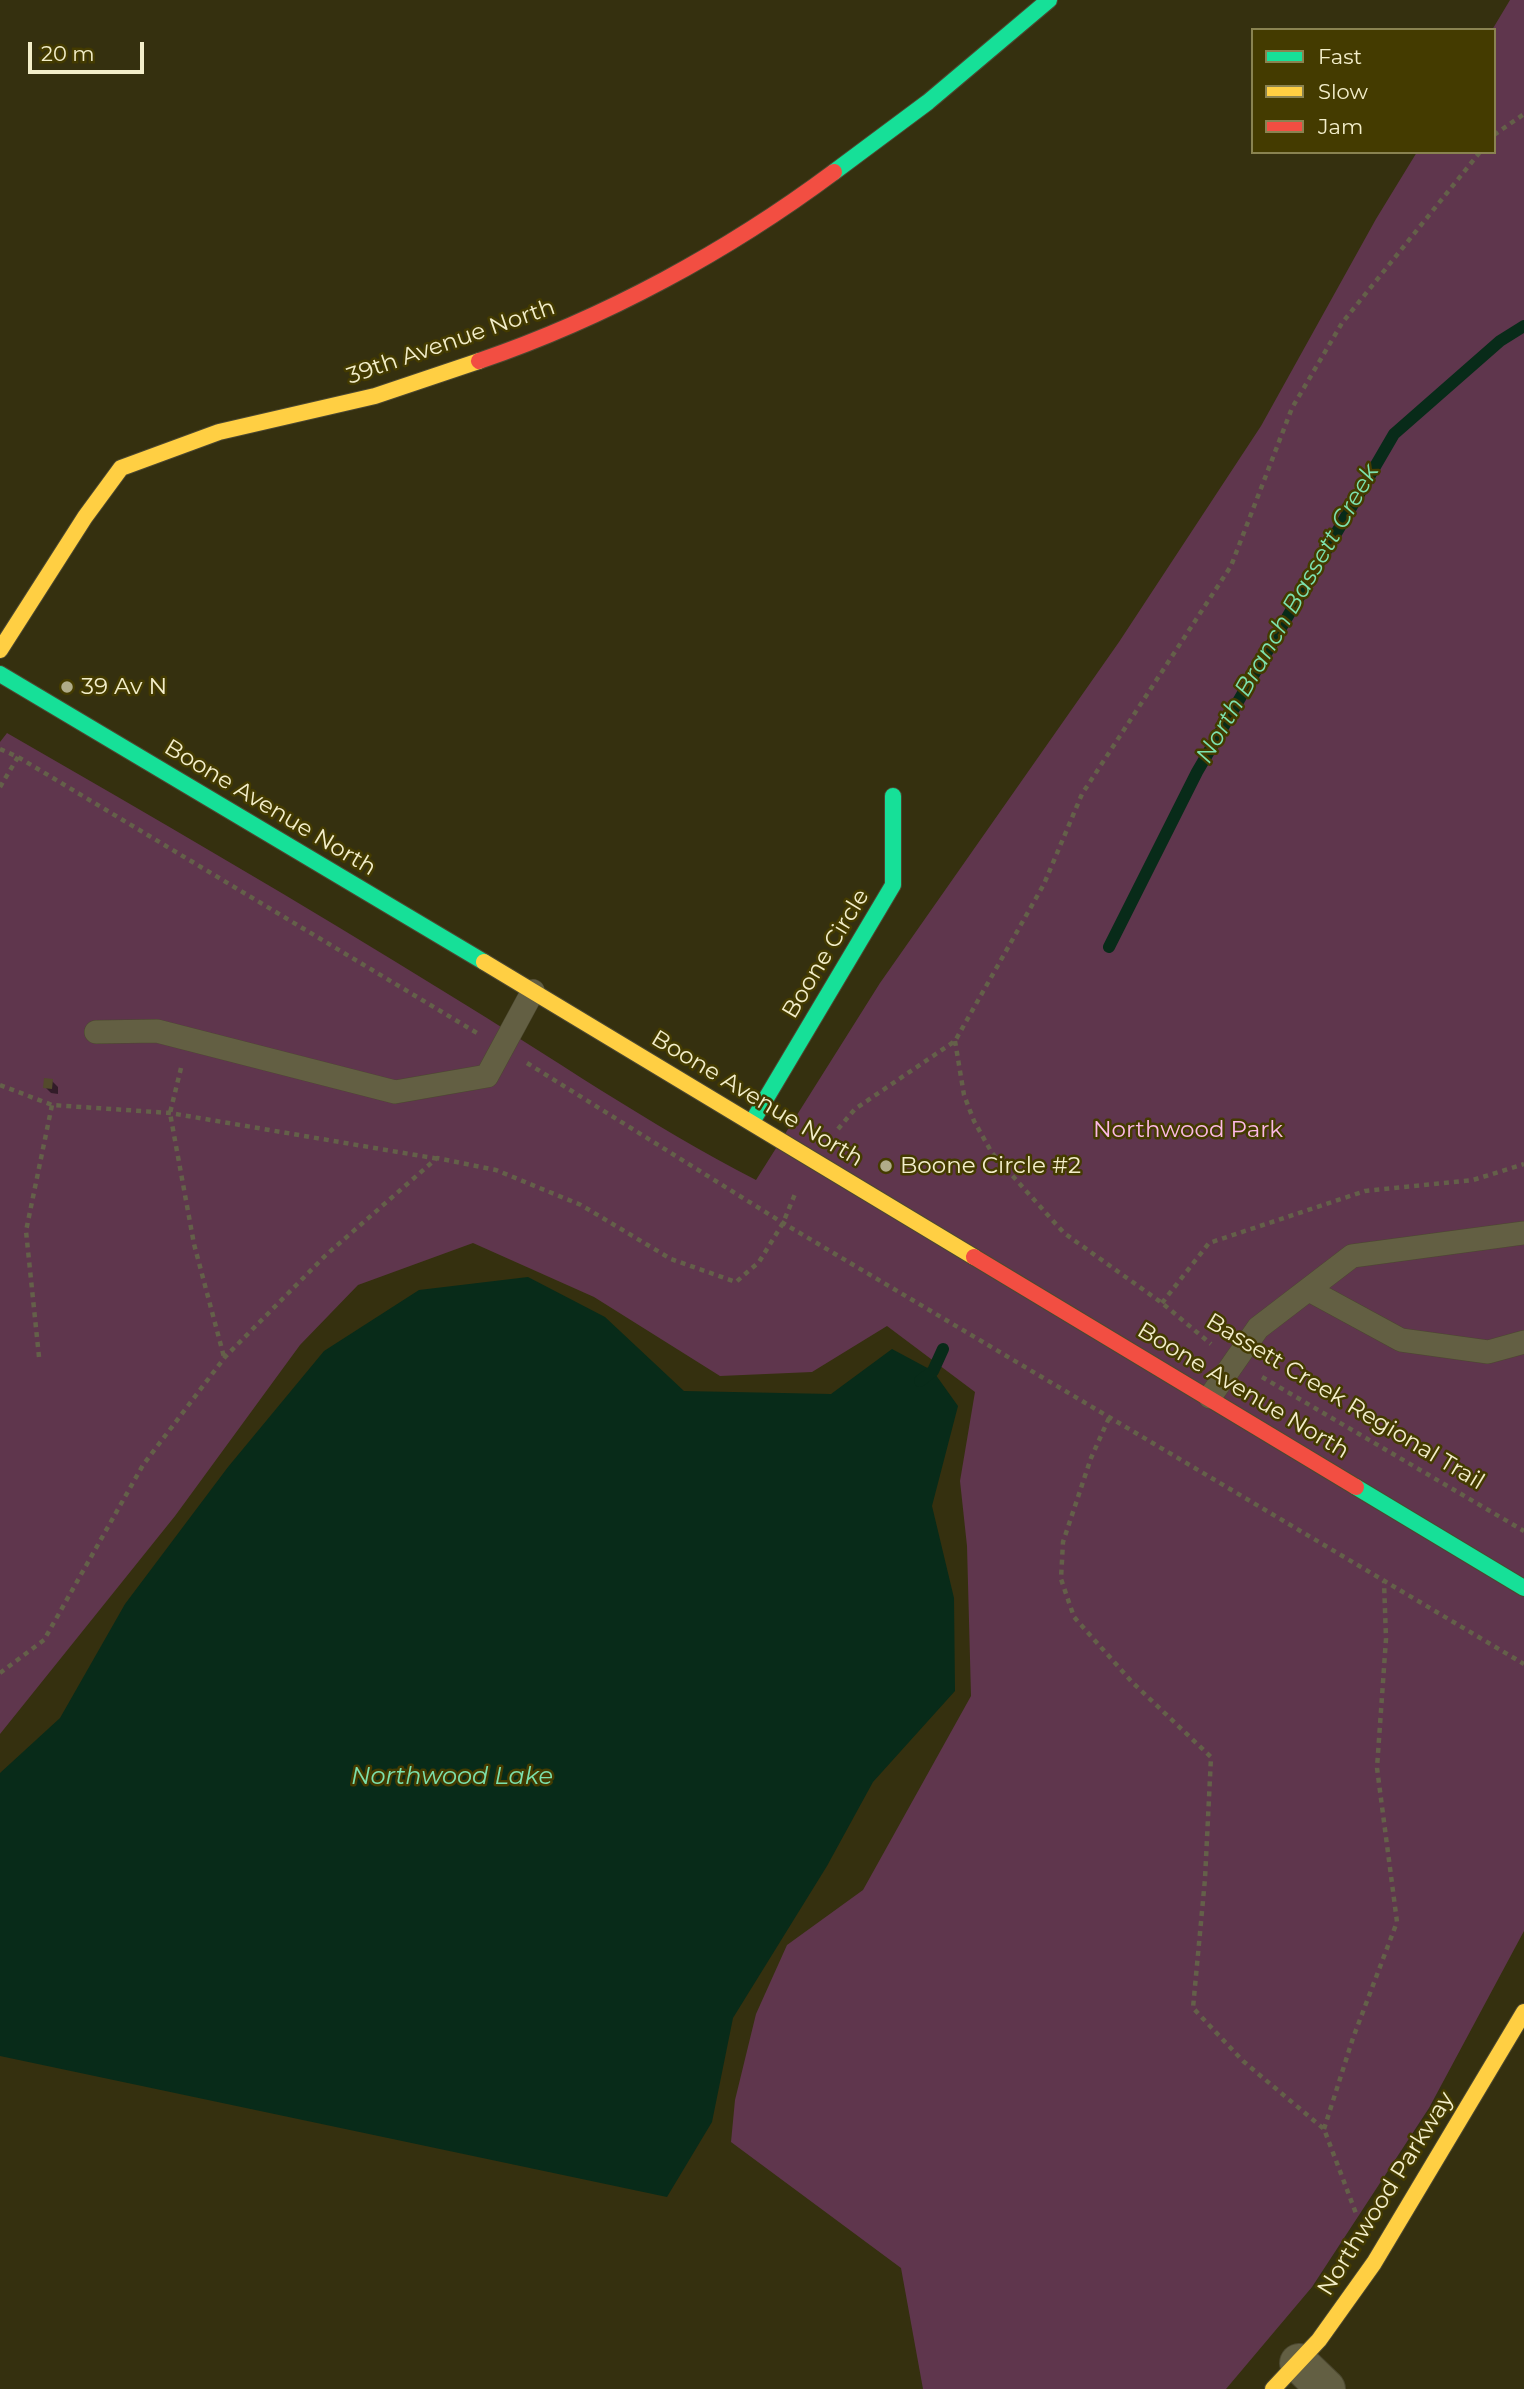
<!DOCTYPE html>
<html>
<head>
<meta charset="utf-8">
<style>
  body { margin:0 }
  #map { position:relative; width:1524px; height:2389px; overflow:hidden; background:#35300f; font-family:Montserrat,sans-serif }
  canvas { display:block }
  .legend { position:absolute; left:1251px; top:28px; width:245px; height:126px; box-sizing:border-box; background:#443b00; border:2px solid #8a8351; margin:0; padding:9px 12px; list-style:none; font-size:21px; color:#f3eeca }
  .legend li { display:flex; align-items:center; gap:14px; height:35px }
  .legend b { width:35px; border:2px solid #8a8351 }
  .scale { position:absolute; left:28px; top:42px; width:116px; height:32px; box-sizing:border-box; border:4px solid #f3eeca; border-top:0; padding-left:9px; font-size:21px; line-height:24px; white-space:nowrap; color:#f3eeca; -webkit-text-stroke:5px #443b00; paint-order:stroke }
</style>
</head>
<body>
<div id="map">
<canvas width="1524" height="2389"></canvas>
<ul class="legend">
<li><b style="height:9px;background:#16e098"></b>Fast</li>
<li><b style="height:9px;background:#ffcf43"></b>Slow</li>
<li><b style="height:9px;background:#f24e42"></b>Jam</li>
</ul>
<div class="scale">20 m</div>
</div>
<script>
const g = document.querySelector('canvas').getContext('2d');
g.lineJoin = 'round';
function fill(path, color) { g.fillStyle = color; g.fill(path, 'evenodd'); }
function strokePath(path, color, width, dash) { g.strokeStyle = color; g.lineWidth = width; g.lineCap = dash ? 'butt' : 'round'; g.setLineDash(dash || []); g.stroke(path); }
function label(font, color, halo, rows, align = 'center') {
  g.font = font + ' Montserrat,sans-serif'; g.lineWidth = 5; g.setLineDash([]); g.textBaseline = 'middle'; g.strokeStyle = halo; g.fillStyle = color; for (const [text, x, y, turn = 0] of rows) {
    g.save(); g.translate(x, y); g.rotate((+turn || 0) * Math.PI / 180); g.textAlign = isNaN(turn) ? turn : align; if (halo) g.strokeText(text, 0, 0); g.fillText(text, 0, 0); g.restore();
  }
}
fill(new Path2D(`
  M1510,0H1524V1931L1429,2108L1312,2287L1226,2389H923L901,2268L731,2142L735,2100L756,2014L787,1945L863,1890L971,1696L967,1546L960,1481L975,1392L887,1326L812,1372L720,1376L594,1297L473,1243L358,1285L300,1345L175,1516L0,1734V742L7,733C155,818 303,904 448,994C550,1056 649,1125 756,1180L880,983L1119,642L1261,426L1376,219L1417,152H1494V30H1492Z`), '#5f364d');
fill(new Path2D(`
  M528,1277L605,1317L684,1391L831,1394L892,1349L933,1371L958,1406L932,1506L954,1598L955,1691L873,1782L827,1866L733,2018L712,2122L667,2197L0,2056V1773L60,1718L125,1604L228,1467L324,1351L419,1290Z`), '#082b19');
fill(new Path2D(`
  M52,1081L58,1087V1094L51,1093L45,1087Z`), '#0007');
strokePath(new Path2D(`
  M1109,947L1197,772L1394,434L1500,341L1524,326
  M920,1381L933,1371L943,1349`), '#082b19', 12);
fill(new Path2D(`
  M44,1078L53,1079L52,1089L43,1088Z`), '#534a2c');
const lane = new Path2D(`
  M96,1032L157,1031L395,1092L487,1076L533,991
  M1309,1290L1401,1340L1488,1352L1524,1342
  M1210,1397L1258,1328L1352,1256L1524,1233`);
const street = new Path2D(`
  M1299,2363L1326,2389`);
const fast = new Path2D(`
  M834,172L928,102L1049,0
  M0,674L484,962
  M752,1122L893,885V796
  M1356,1487L1524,1588`);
const slow = new Path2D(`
  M0,650L85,517L121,468L219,432L375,396L479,361
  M484,962L974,1257
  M1273,2389L1319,2340L1374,2263L1524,2012`);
const jam = new Path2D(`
  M479,361C605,318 728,251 834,172
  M974,1257L1356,1487`);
strokePath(lane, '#4c4830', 24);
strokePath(street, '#4c4830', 40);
strokePath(fast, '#4c4830', 18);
strokePath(slow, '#4c4830', 18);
strokePath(jam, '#4c4830', 18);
strokePath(new Path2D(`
  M1494,135L1524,114
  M0,749L18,757L477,1033
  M0,787L18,757
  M955,1041L964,1095L974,1121L992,1153L1064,1233L1162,1303L1211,1344
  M527,1063L783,1223L1524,1664
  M181,1068L170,1113L194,1244L224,1357
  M0,1085L52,1105L170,1113L439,1159
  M838,1129L855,1109L955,1041L1044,884L1082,794L1231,566L1292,408L1342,323L1480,152
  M1162,1303L1209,1243L1365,1191L1473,1180L1524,1164
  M39,1357L26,1231L52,1105
  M1262,1377L1524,1531
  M1109,1418L1091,1458L1063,1542L1061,1579L1074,1617L1132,1682L1211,1757L1205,1879L1193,2008L1243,2061L1324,2129L1357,2216
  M0,1673L44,1640L143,1465L225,1357L326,1255L437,1158L496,1170L581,1205L671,1259L736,1282L759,1262L783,1223L795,1194
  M1324,2129L1353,2038L1397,1922L1377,1768L1386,1639L1384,1581`), '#646049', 4.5, [5, 5]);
strokePath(lane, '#635f43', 23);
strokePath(street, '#635f43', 38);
strokePath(fast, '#16e098', 16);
strokePath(slow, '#ffcf43', 16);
strokePath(jam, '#f24e42', 16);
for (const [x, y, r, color] of [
  [67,687,7,"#b0ac89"],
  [886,1166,7,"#b0ac89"]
]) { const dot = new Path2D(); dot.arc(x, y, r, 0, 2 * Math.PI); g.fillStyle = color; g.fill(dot); strokePath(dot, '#443b00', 2.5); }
label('23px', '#f3eeca', '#443b00', [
  ["39th Avenue North",451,342,-19],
  ["Boone Avenue North",270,808,31],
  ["Boone Circle",826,954,-59],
  ["Boone Avenue North",757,1099,31],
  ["Boone Avenue North",1243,1391,31],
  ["Bassett Creek Regional Trail",1345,1402,31],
  ["Northwood Parkway",1386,2194,-58]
]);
label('23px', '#f3eeca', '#443b00', [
  ["39 Av N",81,687],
  ["Boone Circle #2",900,1166]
], 'left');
label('23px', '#fdb9e6', '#443b00', [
  ["Northwood Park",1188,1130]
]);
label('italic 24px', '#7ce1ad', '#443b00', [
  ["North Branch Bassett Creek",1288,614,-60],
  ["Northwood Lake",452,1777]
]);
</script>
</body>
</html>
